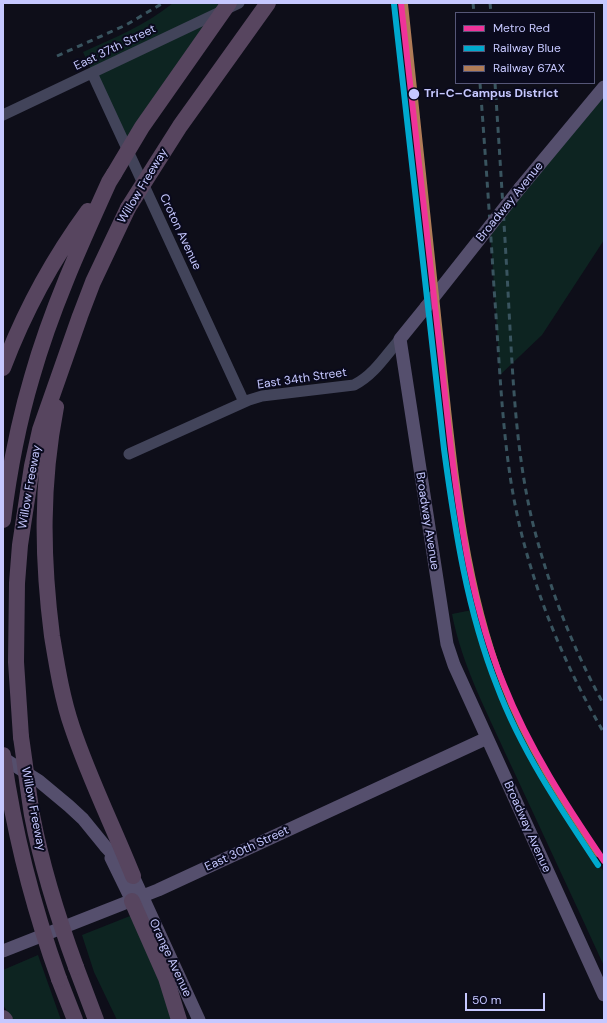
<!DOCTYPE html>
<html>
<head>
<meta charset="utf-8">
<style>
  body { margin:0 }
  #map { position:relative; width:607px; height:1023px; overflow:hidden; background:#0e0e19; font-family:"DM Sans",sans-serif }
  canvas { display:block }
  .frame { position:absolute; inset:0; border:4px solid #c6c8ff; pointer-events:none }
  .legend { position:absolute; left:455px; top:12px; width:140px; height:72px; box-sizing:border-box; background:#0a0a1d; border:1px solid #555677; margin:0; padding:5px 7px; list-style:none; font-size:12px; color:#c6c8ff }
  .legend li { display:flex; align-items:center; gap:8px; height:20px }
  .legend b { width:20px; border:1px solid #555677 }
  .scale { position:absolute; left:465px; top:993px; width:80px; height:18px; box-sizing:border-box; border:2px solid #c6c8ff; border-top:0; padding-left:5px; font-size:12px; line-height:14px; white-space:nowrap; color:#c6c8ff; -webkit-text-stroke:3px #0a0a1d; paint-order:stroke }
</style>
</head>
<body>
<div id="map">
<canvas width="607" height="1023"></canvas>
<div class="frame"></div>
<ul class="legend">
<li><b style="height:5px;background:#ef339a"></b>Metro Red</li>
<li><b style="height:5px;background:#00a9ce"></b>Railway Blue</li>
<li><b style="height:5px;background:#b07c57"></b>Railway 67AX</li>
</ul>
<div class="scale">50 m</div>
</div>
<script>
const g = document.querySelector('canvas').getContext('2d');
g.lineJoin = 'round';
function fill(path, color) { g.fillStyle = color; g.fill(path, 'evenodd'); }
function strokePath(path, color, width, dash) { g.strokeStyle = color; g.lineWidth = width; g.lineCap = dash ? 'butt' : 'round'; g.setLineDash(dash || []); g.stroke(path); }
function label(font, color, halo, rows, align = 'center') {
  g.font = font + ' "DM Sans",sans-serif'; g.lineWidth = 4; g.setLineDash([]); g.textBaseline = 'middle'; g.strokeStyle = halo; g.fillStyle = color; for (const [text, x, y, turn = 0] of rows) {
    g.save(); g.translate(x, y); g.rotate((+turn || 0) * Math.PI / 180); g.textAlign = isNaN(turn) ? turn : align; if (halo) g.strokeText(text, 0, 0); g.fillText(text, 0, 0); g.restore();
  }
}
fill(new Path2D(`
  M173,3H229L127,149L83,52C114,38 146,25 173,3Z
  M604,87V240L542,335L500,375L490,227Z
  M472,610L503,700L531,757L568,820L604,872V966C573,898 541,830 509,761C488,714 462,666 452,614Z
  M130,916L135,918L174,1020H117L94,972L82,935Z
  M38,955L61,1020H13L3,1005V970Z`), '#0d2421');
strokePath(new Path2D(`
  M92,73L244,402
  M3,115L239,3
  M129,454L249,400L262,396L354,385C374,375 386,355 400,339`), '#42445a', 11);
strokePath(new Path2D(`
  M520,188L604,87
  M426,307L400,339L447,644L454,665L604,995
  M3,758L39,781L69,806L83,819L105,846L133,876L199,1020
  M111,858L132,901
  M3,951L158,890L487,738`), '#554f6d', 13);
strokePath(new Path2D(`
  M3,368C24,312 53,259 88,211
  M56,407C41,484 42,558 52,636C57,666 62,698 72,727C89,778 113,826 133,876
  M3,520C9,472 18,424 32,377C51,310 80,246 109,182L114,174
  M21,737L16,662L17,583L20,545L32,466L40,430L80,316L93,282L128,208
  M132,901L166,978L179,1020
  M76,967L96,1020
  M59,979L75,1020
  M3,1018L5,1020`), '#57455f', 16);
strokePath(new Path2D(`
  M473,3L474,13
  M490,3L491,13
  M57,56L126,25L163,3
  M480,83C485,151 490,219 494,288C499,352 501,418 511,482C525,570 559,656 604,733
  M495,83C500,159 505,235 509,310C513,381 516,452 532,520C548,585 572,647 604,705`), '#39545f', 3, [6, 5]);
strokePath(new Path2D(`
  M426,307L520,188`), '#554f6d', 13);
strokePath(new Path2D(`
  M114,174L142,127L229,3
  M128,208L180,126L268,3
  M21,737C25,763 28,790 32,815C42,867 58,918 76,967
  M3,755C14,833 32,904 59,979`), '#57455f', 16);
strokePath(new Path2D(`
  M394,4L444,449C455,530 467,610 497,686C521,750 560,808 598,865`), '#00a9ce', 6);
strokePath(new Path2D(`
  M405,4C417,120 430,236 442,353C454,464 463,578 503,684C526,745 562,800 598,854`), '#b07c57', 6);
strokePath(new Path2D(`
  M401,3L451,449C461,529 473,610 504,685C529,748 566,805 604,861`), '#ef339a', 6);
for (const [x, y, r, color] of [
  [414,94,6,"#c6c8ff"]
]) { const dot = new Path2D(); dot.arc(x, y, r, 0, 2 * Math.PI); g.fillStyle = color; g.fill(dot); strokePath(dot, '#0a0a1d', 1.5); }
label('12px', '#c6c8ff', '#0a0a1d', [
  ["East 37th Street",115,48,-26],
  ["Willow Freeway",143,186,-59],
  ["Broadway Avenue",510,202,-51],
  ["Croton Avenue",180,232,65],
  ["East 34th Street",302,379,-8],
  ["Willow Freeway",30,487,-80],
  ["Broadway Avenue",427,521,81],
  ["Willow Freeway",33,809,79],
  ["Broadway Avenue",527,827,66],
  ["East 30th Street",247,849,-25],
  ["Orange Avenue",170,958,65]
]);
label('bold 12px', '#c6c8ff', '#0a0a1d', [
  ["Tri-C–Campus District",424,94]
], 'left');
</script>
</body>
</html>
